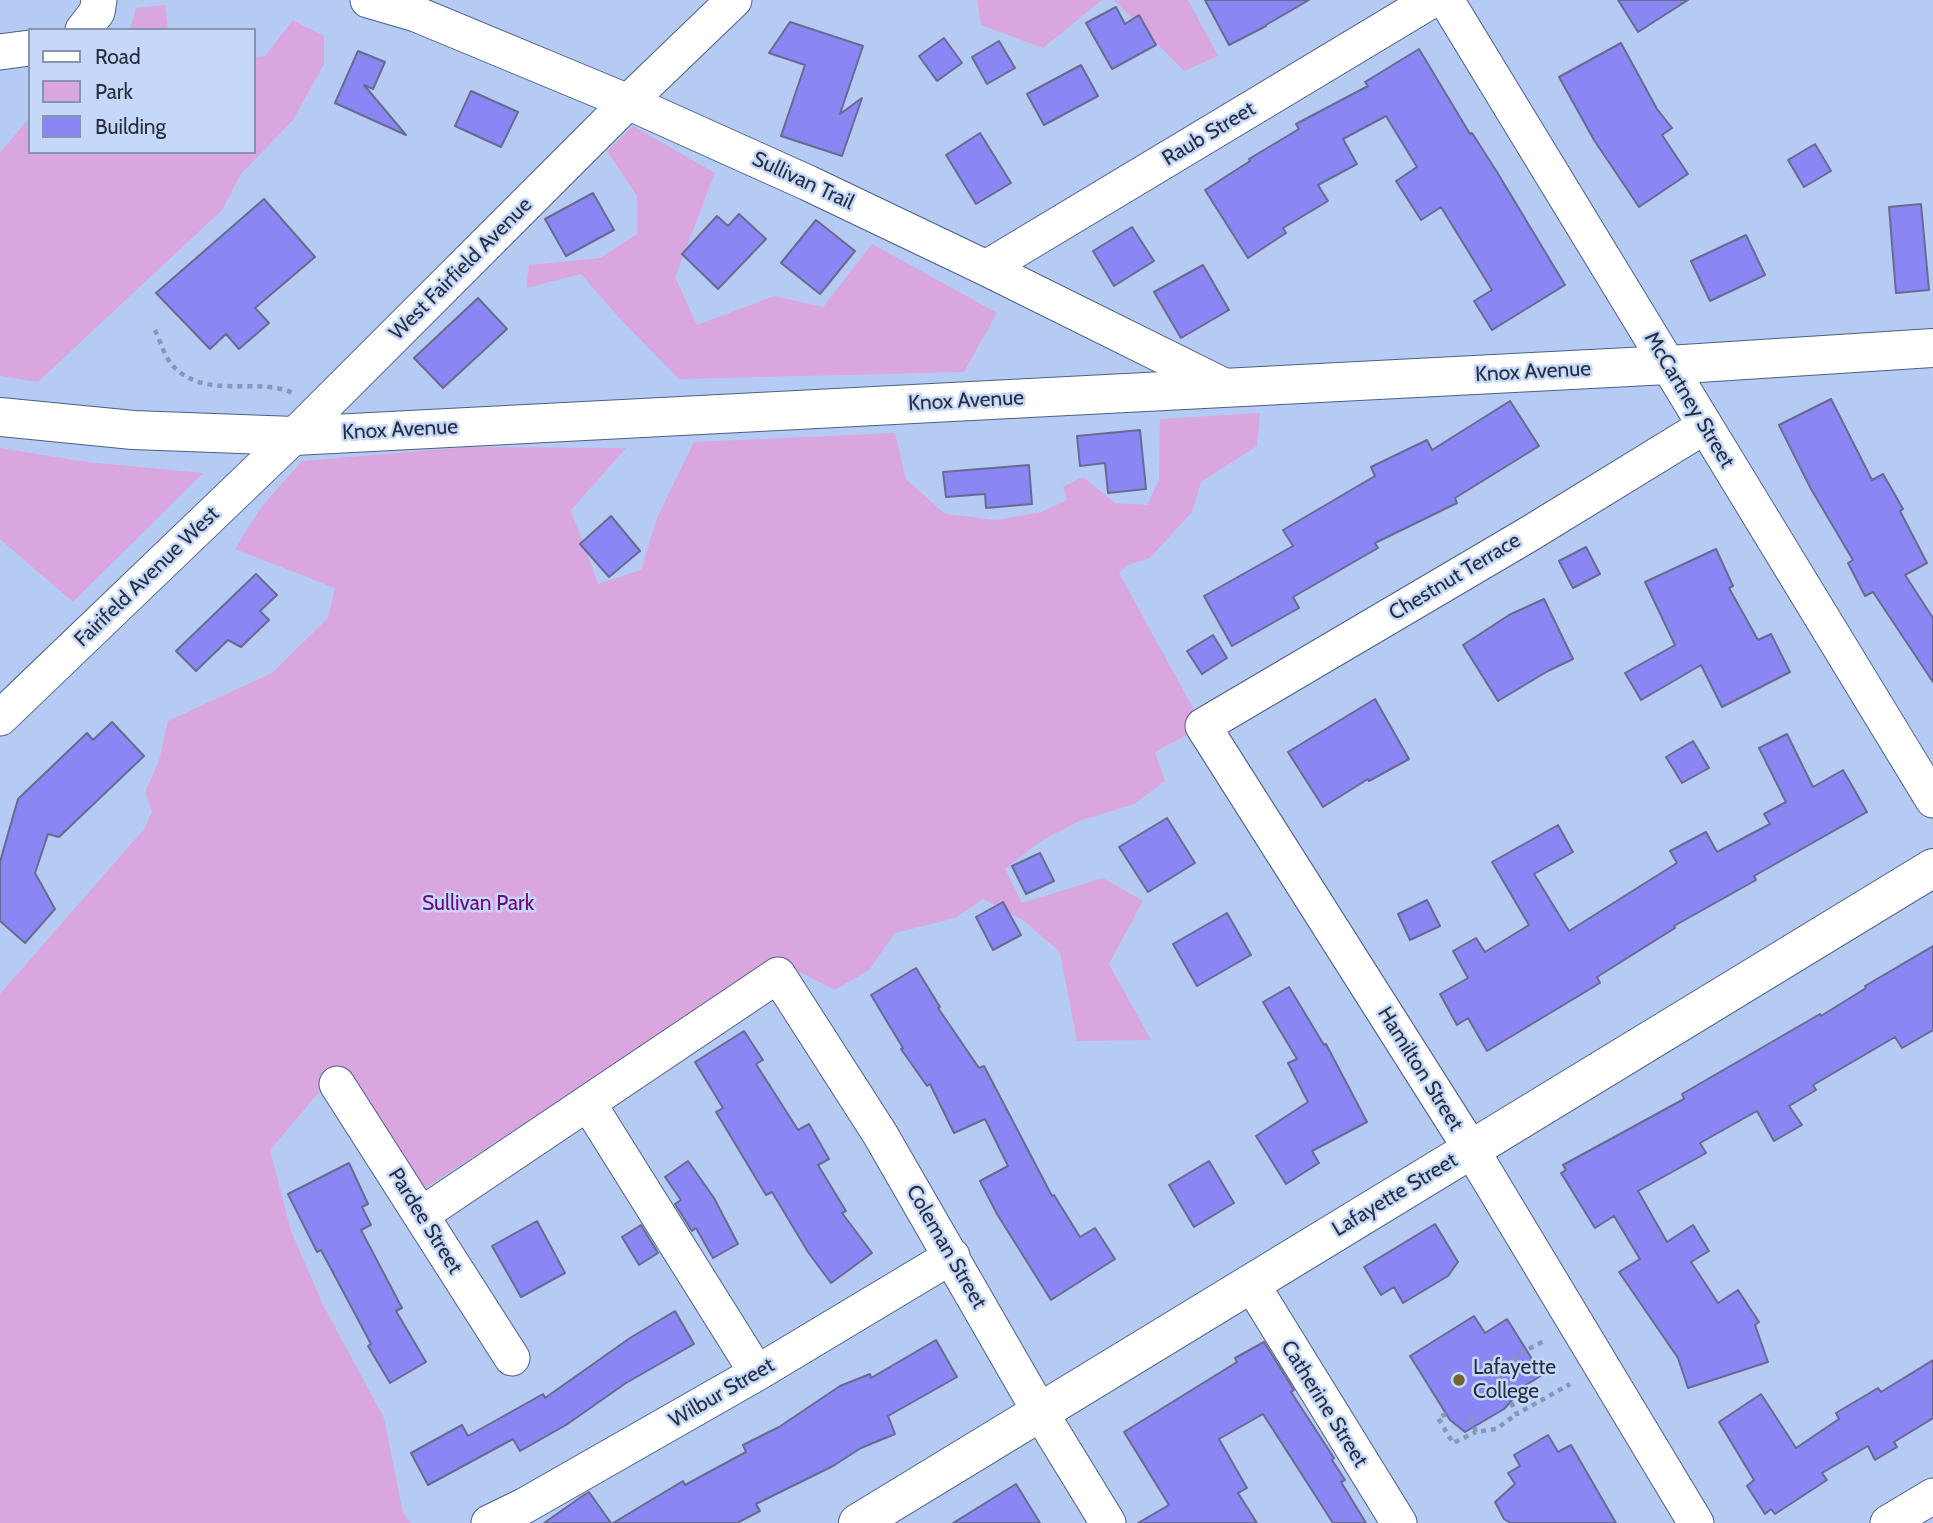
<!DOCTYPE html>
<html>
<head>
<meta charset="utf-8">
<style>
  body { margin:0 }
  #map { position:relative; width:1933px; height:1523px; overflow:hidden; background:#b5cbf4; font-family:Cabin,sans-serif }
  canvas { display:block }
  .legend { position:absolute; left:28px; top:28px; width:228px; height:126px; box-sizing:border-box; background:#c6d8f9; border:2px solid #8694af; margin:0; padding:9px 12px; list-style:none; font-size:21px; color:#262f3f }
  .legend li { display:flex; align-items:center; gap:14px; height:35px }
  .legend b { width:35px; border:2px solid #8694af }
</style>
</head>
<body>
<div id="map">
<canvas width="1933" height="1523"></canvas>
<ul class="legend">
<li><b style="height:9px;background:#fff"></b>Road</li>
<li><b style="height:19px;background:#daa6e0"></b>Park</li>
<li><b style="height:19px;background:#8a86f3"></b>Building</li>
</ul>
</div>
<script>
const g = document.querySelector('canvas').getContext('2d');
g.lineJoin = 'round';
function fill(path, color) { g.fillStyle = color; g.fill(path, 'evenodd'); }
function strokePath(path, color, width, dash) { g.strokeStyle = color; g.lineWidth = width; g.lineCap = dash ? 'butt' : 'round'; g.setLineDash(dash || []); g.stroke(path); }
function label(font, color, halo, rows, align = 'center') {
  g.font = font + ' Cabin,sans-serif'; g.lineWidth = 5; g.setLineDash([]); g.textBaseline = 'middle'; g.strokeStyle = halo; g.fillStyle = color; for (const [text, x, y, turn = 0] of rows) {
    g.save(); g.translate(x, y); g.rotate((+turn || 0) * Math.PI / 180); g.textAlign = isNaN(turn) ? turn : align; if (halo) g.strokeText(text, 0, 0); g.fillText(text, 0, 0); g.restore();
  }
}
fill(new Path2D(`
  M977,0H1102L1043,48L981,25Z
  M1114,0H1188L1218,56L1184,71Z
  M165,5L168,30H130L136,8Z
  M293,20L324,36V64L293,120L241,174L222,210L38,382L0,376V153L30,117V152H254V57L265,56Z
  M633,126L715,173L675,277L697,325L774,296L823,307L872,244L997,313L964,372L679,379L622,321L581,274L526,288L529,265L600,258L637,234V196L607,151Z
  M1260,413L1257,446L1201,482L1192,512L1150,558L1128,565L1119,573L1203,726L1155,752L1165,781L1134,804L1079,821L1041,841L1005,869L1022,903L1103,878L1143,901L1109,964L1151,1040L1077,1041L1060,952L1023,920L983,899L955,918L895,933L869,970L835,990L776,960L419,1192L339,1069L270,1150L291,1231L323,1305L384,1418L403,1513L411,1523H0V994L145,828L152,811L145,792L159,761L168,721L272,673L328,618L335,588L235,549L262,506L302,461L469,447L626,448L571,510L598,584L641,570L657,518L694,442L895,433L906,479L945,514L997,520L1041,512L1067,500L1063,487L1083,477L1115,503L1147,505L1159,480L1160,419Z
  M0,448L87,462L203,473L73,602L0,539Z`), '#daa6e0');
const building = new Path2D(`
  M1205,0H1309L1266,25V26L1229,45Z
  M1618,0H1688L1638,32Z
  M1116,7L1125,24L1139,15L1156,45L1112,69L1086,23Z
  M790,22L863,46L840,114L862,98L842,156L781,136L805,65L769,53Z
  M944,38L962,63L937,81L919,56Z
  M999,41L1015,68L987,84L972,57Z
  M1621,43L1657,109L1672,128L1662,135L1688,174L1639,207L1594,140L1559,77Z
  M1419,49L1470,134L1472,133L1497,172L1565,285L1492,330L1474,301L1492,290L1441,207L1421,220L1396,181L1417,167L1386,116L1343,139L1357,164L1318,185L1328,201L1283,228L1286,233L1248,258L1205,190L1250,161L1249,159L1299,129L1296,124L1368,86L1365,82Z
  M358,51L385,62L373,89L364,85L406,135L335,103Z
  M1081,65L1098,96L1044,125L1027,94Z
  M471,91L518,112L501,147L455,126Z
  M980,133L1011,183L976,204L946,155Z
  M1815,144L1831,171L1804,187L1788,160Z
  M593,193L614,230L566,256L545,219Z
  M264,199L315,257L255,308L269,323L239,349L226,334L210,349L156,293Z
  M1921,204L1929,290L1896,293L1889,207Z
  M739,214L766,239L718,289L682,254L717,216L728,226Z
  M816,220L855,251L820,294L781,263Z
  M1132,227L1154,261L1114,286L1093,251Z
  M1746,235L1765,275L1710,301L1691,261Z
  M1203,265L1229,310L1181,338L1154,292Z
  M478,298L507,329L443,388L414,358Z
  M1831,399L1872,480L1883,474L1903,509L1900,511L1927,563L1905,575L1933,618V682L1873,592L1865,596L1848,563L1853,560L1811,489L1779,425Z
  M1510,401L1539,446L1455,498L1457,503L1375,543L1378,548L1293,597L1299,608L1232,646L1204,596L1293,546L1283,530L1375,476L1371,467L1427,440L1432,450Z
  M1140,430L1146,489L1108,493L1105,463L1080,466L1077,436Z
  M1029,465L1032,504L986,508L985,494L946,497L943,472Z
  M611,516L640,551L609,577L580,544Z
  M1586,547L1600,574L1573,588L1559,561Z
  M1716,549L1733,586L1729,588L1758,640L1771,634L1790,672L1722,707L1701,665L1641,700L1625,673L1675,645L1645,582Z
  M256,574L277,595L260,611L269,620L241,647L228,640L196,671L176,651Z
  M1544,599L1573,659L1548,671L1498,701L1463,645L1509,615Z
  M1213,635L1227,658L1202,674L1187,651Z
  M1375,699L1409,759L1369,781L1368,779L1323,807L1288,752Z
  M112,722L144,756L59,837L48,834L35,873L55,909L25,943L0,921V862L18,799L87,733L93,740Z
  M1787,734L1813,787L1843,770L1867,812L1754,876L1756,880L1674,926L1675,928L1597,977L1600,983L1487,1051L1468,1018L1457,1025L1440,994L1468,978L1453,951L1476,938L1485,952L1529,925L1492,862L1558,825L1573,852L1534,874L1569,931L1677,863L1670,851L1706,832L1717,852L1770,824L1764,814L1786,802L1759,748Z
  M1693,741L1709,768L1682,783L1666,757Z
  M1167,818L1195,863L1148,892L1119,847Z
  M1040,853L1054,881L1026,894L1012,866Z
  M1427,900L1440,926L1410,940L1398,914Z
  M1003,902L1021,935L993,950L976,917Z
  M1227,913L1251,955L1197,986L1173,944Z
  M1933,946V1030L1902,1048L1895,1037L1813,1085L1816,1090L1789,1106L1802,1125L1774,1141L1757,1111L1700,1143L1706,1153L1638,1191L1667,1242L1693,1225L1709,1251L1691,1262L1718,1303L1738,1290L1759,1322L1755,1325L1768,1362L1688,1388L1678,1358L1619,1272L1640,1259L1614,1216L1595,1228L1561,1173L1566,1170L1563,1165L1684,1099L1682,1094L1820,1014L1821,1016L1866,988L1865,986Z
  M916,968L940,1007L938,1008L979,1068L984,1066L1052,1196L1054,1195L1080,1237L1095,1228L1115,1259L1051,1300L997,1214L980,1181L1008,1166L985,1119L954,1133L930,1084L927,1086L901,1049L903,1048L871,995Z
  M1289,987L1324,1045L1326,1044L1367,1122L1312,1151L1319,1163L1286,1184L1256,1136L1308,1102L1288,1063L1297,1059L1263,1002Z
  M744,1031L763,1060L756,1064L798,1130L809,1124L829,1159L818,1165L846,1211L842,1213L872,1253L831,1283L808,1252L772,1192L766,1195L716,1112L723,1108L695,1062Z
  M688,1161L714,1198L738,1244L713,1258L696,1228L692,1231L675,1204L681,1200L665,1177Z
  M1209,1161L1234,1203L1194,1227L1169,1185Z
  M349,1163L368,1204L362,1207L371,1225L361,1230L402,1308L396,1311L426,1362L390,1383L368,1346L371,1344L321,1250L317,1252L288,1194Z
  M537,1221L565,1273L521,1297L492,1246Z
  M1435,1224L1458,1262L1448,1276L1403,1303L1394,1287L1381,1295L1364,1267Z
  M641,1225L658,1253L639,1265L622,1237Z
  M675,1311L694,1344L626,1383L566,1425L520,1451L513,1439L428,1485L411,1453L462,1425L468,1436L543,1394L545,1398L630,1338Z
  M1474,1316L1485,1333L1507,1319L1542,1375L1526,1385L1504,1409L1465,1432L1450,1420L1410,1356Z
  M936,1340L957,1377L888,1416L895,1434L861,1448L833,1466L756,1504L760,1511L737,1523H613L683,1481L685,1485L746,1452L743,1445L779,1427L840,1386L870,1374L871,1378Z
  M1264,1342L1294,1390L1291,1392L1334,1458L1332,1460L1345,1480L1341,1482L1366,1523H1333L1263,1414L1219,1439L1247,1488L1238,1493L1257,1523H1138L1169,1505L1124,1432L1237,1362L1235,1358Z
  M1933,1360V1418L1894,1442L1897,1447L1875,1460L1868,1446L1822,1473L1827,1480L1775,1514L1771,1509L1765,1514L1747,1486L1754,1480L1719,1422L1761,1394L1796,1448L1839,1419L1836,1413L1878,1388L1881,1392Z
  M1548,1435L1558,1452L1571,1445L1616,1523H1511L1504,1519L1495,1502L1515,1484L1508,1473L1520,1466L1514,1455Z
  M1016,1484L1040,1523H953Z
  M589,1492L611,1523H544L581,1497Z`);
fill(building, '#8a86f3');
strokePath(building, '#696a92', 2);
const minor = new Path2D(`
  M368,0L416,14L628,102L808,183L986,268L1226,387
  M1446,0L1933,800
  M83,30L97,12L99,0
  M0,52L30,48
  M986,268L1432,0
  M0,718L294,436L628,102L734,0
  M337,1084L512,1358
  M588,1103L757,1373
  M421,1215L778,975L880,1134L1040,1412L1108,1523
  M1251,1283L1399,1523
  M489,1523L524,1506L757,1373L952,1256
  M1696,1523L1471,1149L1203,726L1529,534L1705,426
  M1888,1523L1933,1496`);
const major = new Path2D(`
  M0,417L133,430L294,436L1668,365L1933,348
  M858,1523L1933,868`);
strokePath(minor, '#4c5f82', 37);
strokePath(major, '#4c5f82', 40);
strokePath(new Path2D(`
  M155,330C160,341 165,357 172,365C205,401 255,376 293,393
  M1513,1360L1517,1355L1544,1341
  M1497,1376L1517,1414L1570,1384
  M1446,1414L1438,1418L1453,1443L1476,1432
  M1471,1418L1476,1432L1496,1429L1517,1414`), '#8697b8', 4.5, [5, 5]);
strokePath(minor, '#fff', 35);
strokePath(major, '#fff', 38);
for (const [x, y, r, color] of [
  [1459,1380,7,"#796131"]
]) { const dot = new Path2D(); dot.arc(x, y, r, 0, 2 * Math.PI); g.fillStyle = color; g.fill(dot); strokePath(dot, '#c6d8f9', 2.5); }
label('21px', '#262f3f', '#c6d8f9', [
  ["Raub Street",1209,134,-31],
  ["Sullivan Trail",803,181,25],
  ["West Fairfield Avenue",461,269,-45],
  ["Knox Avenue",1533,372,-3],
  ["McCartney Street",1689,400,59],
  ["Knox Avenue",966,401,-3],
  ["Knox Avenue",400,430,-3],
  ["Fairifeld Avenue West",147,577,-44],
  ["Chestnut Terrace",1455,577,-31],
  ["Hamilton Street",1420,1069,58],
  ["Lafayette Street",1395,1195,-31],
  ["Pardee Street",425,1221,58],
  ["Coleman Street",946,1247,60],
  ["Wilbur Street",722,1393,-30],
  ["Catherine Street",1324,1404,58]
]);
label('21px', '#72007f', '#c6d8f9', [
  ["Sullivan Park",478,904]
]);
label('21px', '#262f3f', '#c6d8f9', [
  ["Lafayette",1473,1368],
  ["College",1473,1392]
], 'left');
</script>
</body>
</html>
